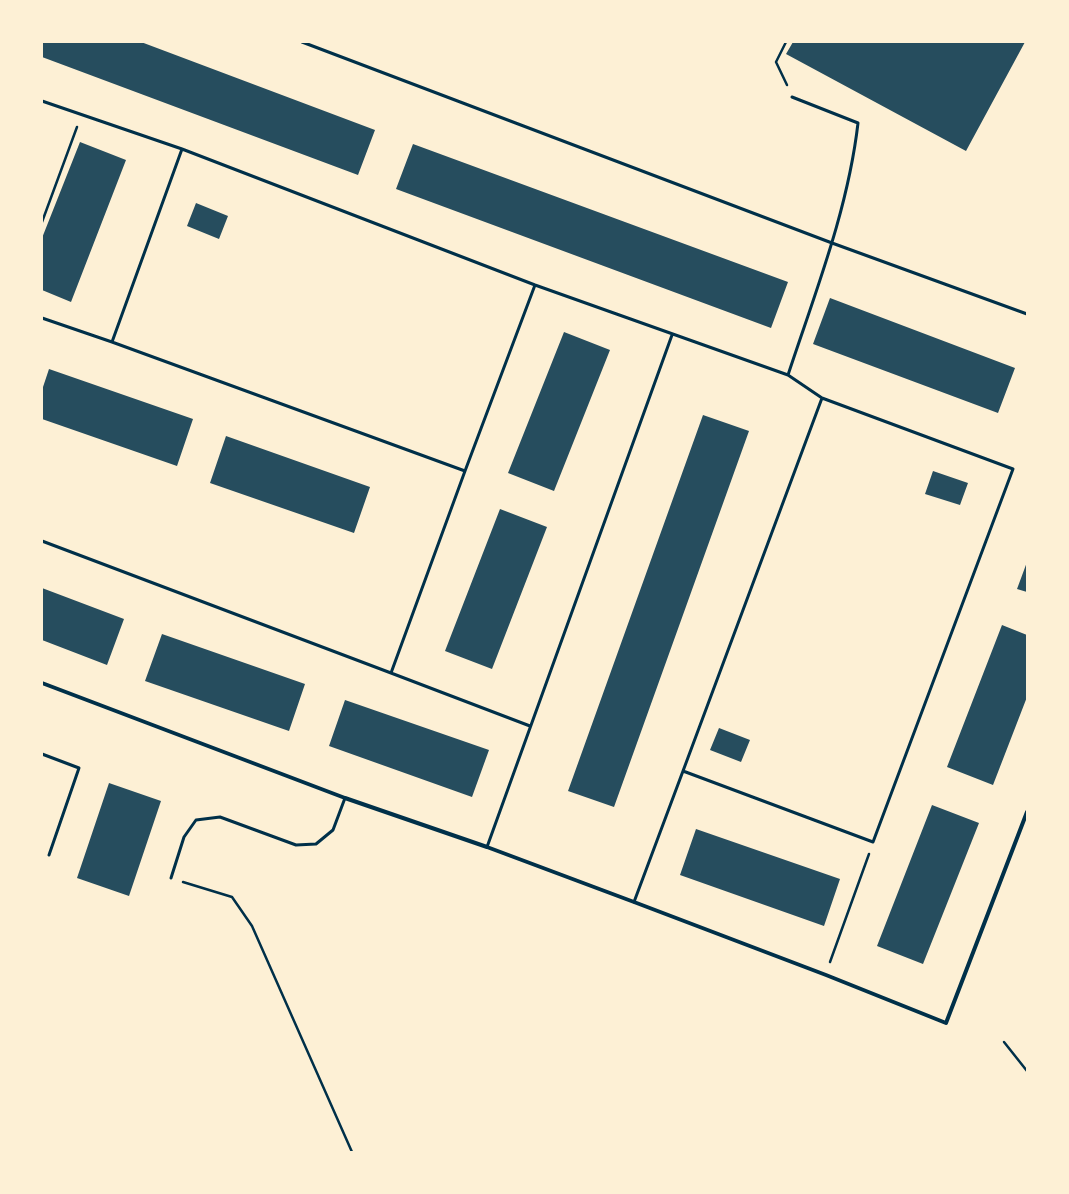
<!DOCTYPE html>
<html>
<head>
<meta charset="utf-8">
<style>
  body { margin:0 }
  #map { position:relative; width:1069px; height:1194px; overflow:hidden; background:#fdf0d5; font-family:"Exo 2",sans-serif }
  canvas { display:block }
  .frame { position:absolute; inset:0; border:43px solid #fdf0d5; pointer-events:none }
</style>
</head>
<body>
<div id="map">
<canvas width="1069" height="1194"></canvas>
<div class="frame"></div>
</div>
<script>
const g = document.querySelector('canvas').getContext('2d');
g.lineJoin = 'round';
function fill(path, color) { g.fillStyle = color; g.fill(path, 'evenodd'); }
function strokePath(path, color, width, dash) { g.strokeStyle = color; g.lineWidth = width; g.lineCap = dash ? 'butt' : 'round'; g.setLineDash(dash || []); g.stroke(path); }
fill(new Path2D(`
  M42,42H141L375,130L358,175L42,57Z
  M793,42H1025L966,151L786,54Z
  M80,142L126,160L71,302L42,290V238Z
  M413,144L788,282L771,328L396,189Z
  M196,203L228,216L219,239L187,226Z
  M830,298L1015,368L998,413L813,344Z
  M564,332L610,350L554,491L508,473Z
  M49,369L193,419L177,466L42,419V390Z
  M703,415L749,431L614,807L568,791Z
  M226,436L370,487L354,533L210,483Z
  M933,471L968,483L960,505L925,494Z
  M500,509L547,527L492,669L445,651Z
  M1027,562V592L1017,589Z
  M42,588L124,619L107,665L42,640Z
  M1002,625L1027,635V697L993,785L947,767Z
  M162,634L305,684L289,731L145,681Z
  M345,700L489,750L472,797L329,746Z
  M719,728L750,740L741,762L710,750Z
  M109,783L161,801L129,896L77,878Z
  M932,805L979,823L923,964L877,946Z
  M696,829L840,879L824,926L680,875Z`), '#264d5e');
strokePath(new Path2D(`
  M786,42L776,62L787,85
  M42,222L77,127
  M183,882L232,897L252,926L352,1152
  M830,962L869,854
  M1004,1042L1027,1071`), '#003049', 2.5);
strokePath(new Path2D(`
  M302,42L832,243L1027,314
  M42,101L182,149L535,285L788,375L822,398L1013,469L873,842L683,771L634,902
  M42,318L112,342L465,471L391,673L42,541
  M112,342L182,149
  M788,375C815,293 848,210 858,123L792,97
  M465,471L535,285
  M391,673L530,726
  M42,754L79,768L49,855
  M683,771L822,398
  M487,847L672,335
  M171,878L184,837L196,820L220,817L296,845L316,844L333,830L345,798`), '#003049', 3);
strokePath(new Path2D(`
  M42,683L345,798L487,847L634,902L826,975L946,1023L1027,812`), '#003049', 4);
</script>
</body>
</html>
